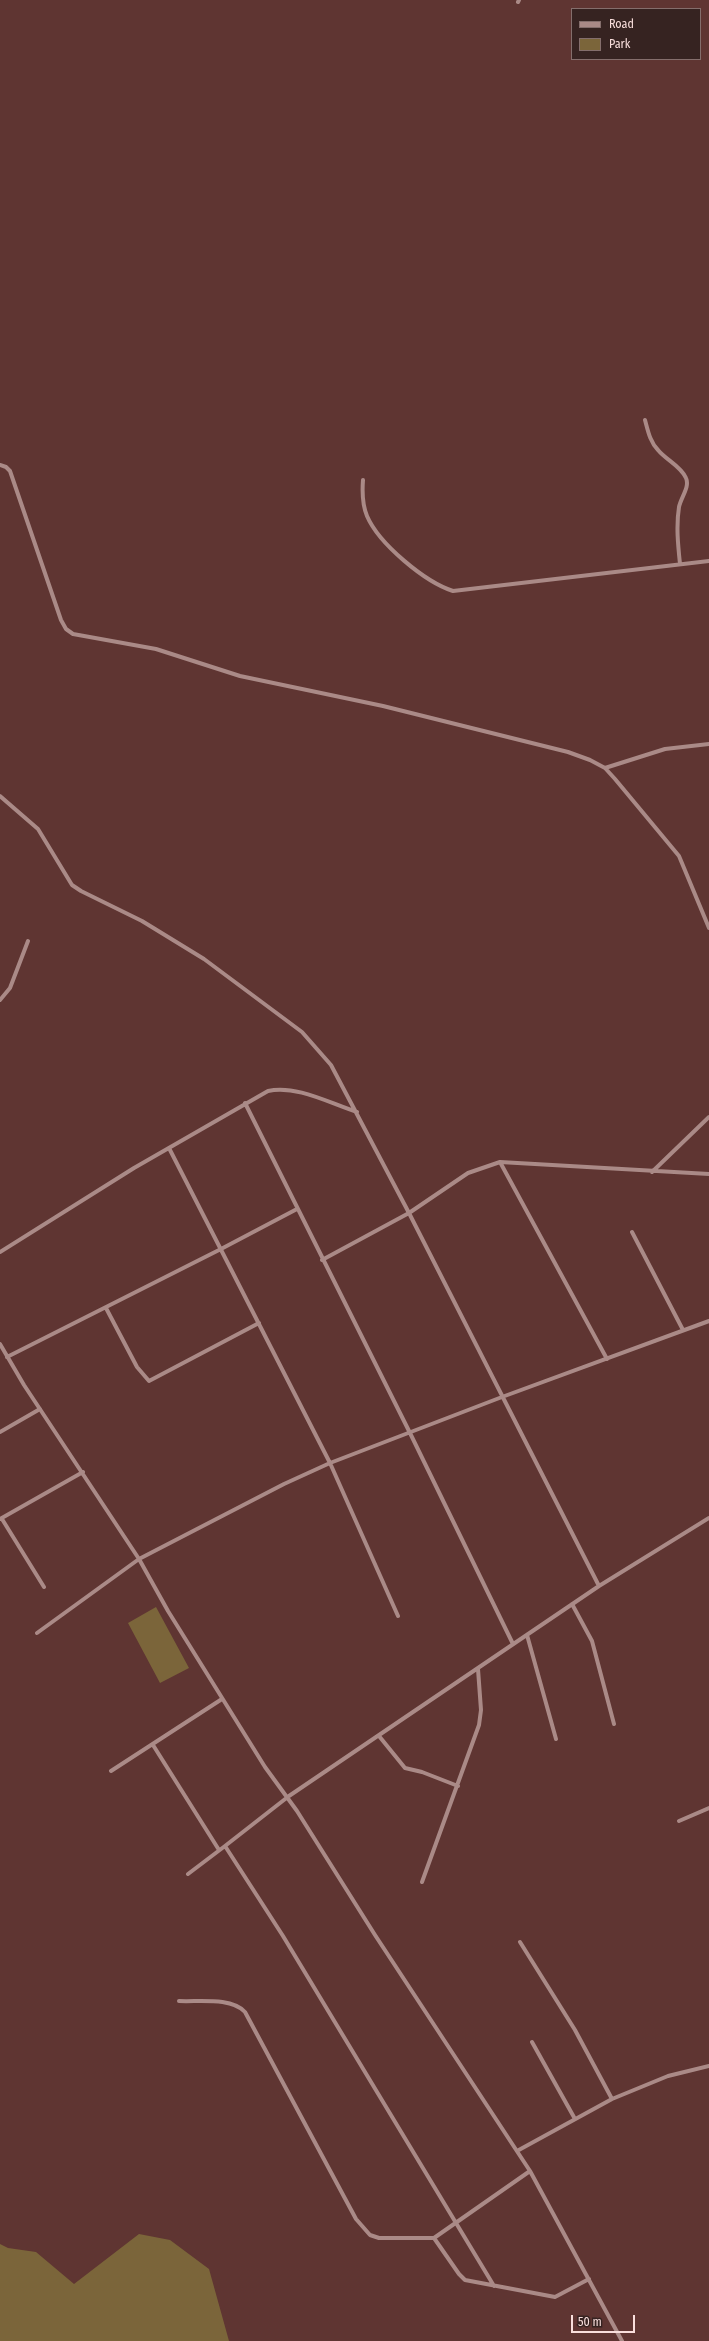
<!DOCTYPE html>
<html>
<head>
<meta charset="utf-8">
<style>
  body { margin:0 }
  #map { position:relative; width:709px; height:2341px; overflow:hidden; background:#5f3532; font-family:"Fira Sans Condensed",sans-serif }
  canvas { display:block }
  .legend { position:absolute; left:571px; top:8px; width:130px; height:52px; box-sizing:border-box; background:#362321; border:1px solid #846e6c; margin:0; padding:5px 7px; list-style:none; font-size:12px; color:#f9dedc }
  .legend li { display:flex; align-items:center; gap:8px; height:20px }
  .legend b { width:20px; border:1px solid #846e6c }
  .scale { position:absolute; left:571px; top:2315px; width:64px; height:18px; box-sizing:border-box; border:2px solid #f9dedc; border-top:0; padding-left:5px; font-size:12px; line-height:14px; white-space:nowrap; color:#f9dedc; -webkit-text-stroke:3px #362321; paint-order:stroke }
</style>
</head>
<body>
<div id="map">
<canvas width="709" height="2341"></canvas>
<ul class="legend">
<li><b style="height:5px;background:#aa8a87"></b>Road</li>
<li><b style="height:11px;background:#7b653a"></b>Park</li>
</ul>
<div class="scale">50 m</div>
</div>
<script>
const g = document.querySelector('canvas').getContext('2d');
g.lineJoin = 'round';
function fill(path, color) { g.fillStyle = color; g.fill(path, 'evenodd'); }
function strokePath(path, color, width, dash) { g.strokeStyle = color; g.lineWidth = width; g.lineCap = dash ? 'butt' : 'round'; g.setLineDash(dash || []); g.stroke(path); }
fill(new Path2D(`
  M156,1607L189,1668L160,1683L128,1623Z
  M139,2234L170,2240L209,2269L229,2341H0V2244L8,2248L36,2252L74,2284Z`), '#7b653a');
strokePath(new Path2D(`
  M518,2L519,0
  M645,420C648,431 650,442 658,450C666,460 681,466 686,478C690,487 681,497 679,507C676,526 678,545 680,564
  M0,465L6,467L10,471L61,620L66,629L73,634L156,649L240,676L383,706L568,752L590,760L605,768L615,779L679,856L709,928
  M363,480C362,493 362,504 367,516C379,544 425,582 453,591L709,561
  M605,768L665,749L709,744
  M0,796L38,829L72,885L81,891L142,921L204,959L302,1032L331,1065L409,1213L599,1586
  M0,1000L10,988L28,941
  M245,1103L410,1433L513,1644
  M169,1148L330,1463L398,1616
  M500,1162L607,1359
  M652,1172L709,1117
  M632,1232L683,1330
  M0,1252L134,1168L268,1091C297,1085 329,1103 357,1112
  M322,1260L409,1213L468,1173L500,1162L709,1174
  M106,1308L137,1367L149,1381L259,1323
  M0,1344L24,1385L139,1559L168,1611L265,1767L297,1811L375,1935L530,2171L622,2341
  M7,1357L221,1249L297,1209
  M0,1432L40,1409
  M0,1519L83,1472
  M2,1519L44,1587
  M572,1604L592,1641L614,1724
  M37,1633L139,1559L284,1484L330,1463L502,1397L709,1321
  M527,1635L556,1739
  M379,1736L405,1768L422,1772L458,1786
  M153,1745L219,1850
  M111,1771L222,1699
  M679,1821L709,1808
  M225,1846L289,1796L599,1586L709,1518
  M188,1874L225,1846L283,1936L494,2286
  M422,1882L479,1725L481,1710L478,1669
  M520,1942L575,2030L612,2099
  M179,2001C199,2002 231,1997 245,2012L356,2219L370,2235L379,2238H434L530,2171
  M532,2042L575,2119
  M517,2151L612,2099L668,2076L709,2066
  M434,2238L459,2274L465,2280L555,2297L589,2279`), '#aa8a87', 4);
</script>
</body>
</html>
